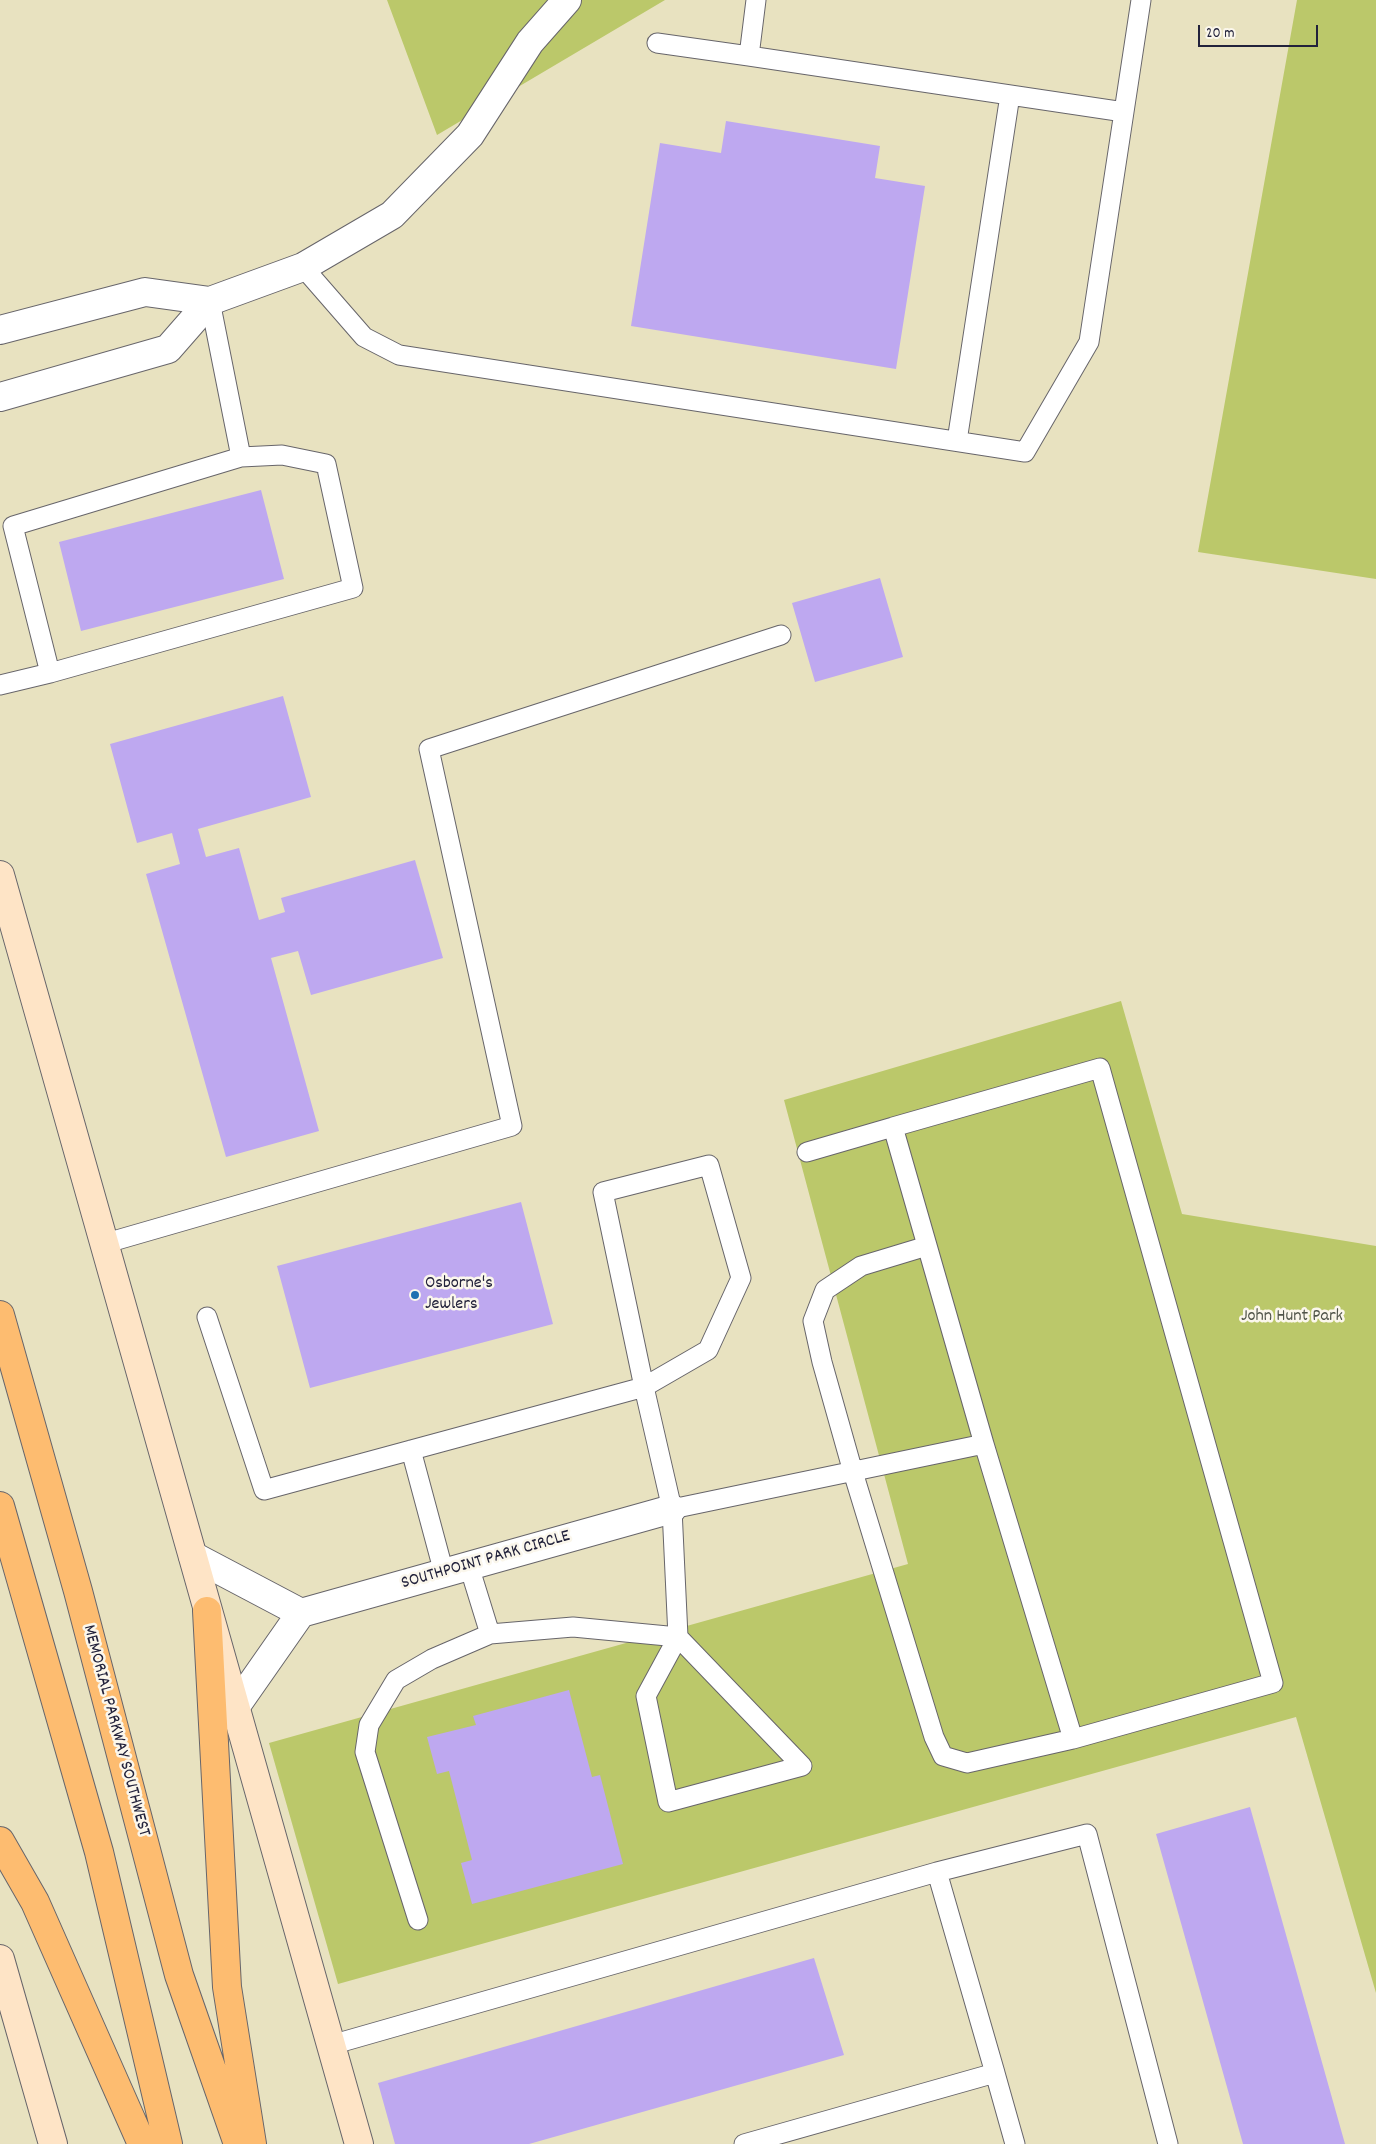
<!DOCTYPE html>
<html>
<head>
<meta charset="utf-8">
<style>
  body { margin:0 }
  #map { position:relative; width:1376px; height:2144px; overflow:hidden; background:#e8e2c0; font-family:Dekko,sans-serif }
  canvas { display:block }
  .scale { position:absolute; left:1198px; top:25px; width:120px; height:22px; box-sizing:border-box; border:2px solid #22223b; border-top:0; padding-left:6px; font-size:15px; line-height:18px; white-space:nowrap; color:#22223b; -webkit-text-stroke:4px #fbf7ec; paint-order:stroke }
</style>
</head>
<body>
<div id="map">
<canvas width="1376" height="2144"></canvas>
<div class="scale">20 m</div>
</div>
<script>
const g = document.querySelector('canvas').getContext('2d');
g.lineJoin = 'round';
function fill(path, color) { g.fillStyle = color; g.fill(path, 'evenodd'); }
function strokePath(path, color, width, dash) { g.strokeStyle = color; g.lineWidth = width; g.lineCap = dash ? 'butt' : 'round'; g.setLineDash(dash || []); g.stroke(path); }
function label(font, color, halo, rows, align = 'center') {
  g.font = font + ' Dekko,sans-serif'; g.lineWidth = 5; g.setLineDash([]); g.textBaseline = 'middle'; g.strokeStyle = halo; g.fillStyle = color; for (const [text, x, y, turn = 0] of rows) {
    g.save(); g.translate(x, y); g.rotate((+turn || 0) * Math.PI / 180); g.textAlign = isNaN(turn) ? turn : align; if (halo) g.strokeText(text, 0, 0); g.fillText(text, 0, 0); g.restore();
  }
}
fill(new Path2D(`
  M387,0H665L437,135Z
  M1297,0H1376V579L1198,552Z
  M1121,1001L1182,1214L1376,1246V1993L1296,1717L338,1984L269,1743L908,1564L784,1100Z`), '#bbc86a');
fill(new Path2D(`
  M726,121L880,146L875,178L925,186L896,369L631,326L660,143L721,153Z
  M261,490L284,579L81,631L59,542Z
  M880,578L903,657L815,682L792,603Z
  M283,696L311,797L198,829L206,857L239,848L259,920L285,912L281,898L415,860L443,958L311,995L298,951L271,958L319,1131L226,1157L146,874L180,864L172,833L137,843L110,744Z
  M521,1202L553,1324L310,1388L277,1266Z
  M569,1690L592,1777L600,1775L623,1864L472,1904L461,1863L472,1860L449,1771L437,1774L427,1737L476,1725L473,1716Z
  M1250,1807L1345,2144H1243L1156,1834Z
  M814,1958L844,2055L529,2144H395L378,2083Z`), '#bea8f0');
const lane = new Path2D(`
  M756,0L749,56L1124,112
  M657,43L749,56
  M303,267L364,337L399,355L1025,452L1089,342L1141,0
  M210,301L241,457
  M957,441L1010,95
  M0,685L50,673L353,588L326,464L282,455L241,457L13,526L50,673
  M807,1152L893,1127
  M709,1165L741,1278L708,1350L644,1387L603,1192Z
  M103,1244L512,1126L429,749L781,635
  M927,1246L861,1266L825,1290L813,1321L822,1362L853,1472L934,1737L943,1756L967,1763L1073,1739
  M207,1317L264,1490L644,1387L672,1509L678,1637L802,1766L668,1802L646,1696L678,1637L573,1627L490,1634L432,1659L396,1680L369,1725L365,1752L418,1920
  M411,1450L444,1573
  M672,1509L984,1444L1073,1739L1273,1683L1100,1068L893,1127L984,1444
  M469,1566L490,1634
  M937,1872L1087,1834L1168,2144
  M331,2045L937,1872L995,2073L744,2144
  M995,2073L1015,2144`);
const street = new Path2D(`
  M0,330L145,292L210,301L303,267L392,215L470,135L530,42L567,0
  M0,397L168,349L210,301
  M193,1556L301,1613L236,1706
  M301,1613L672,1509`);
const secondary = new Path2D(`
  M0,875L359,2144
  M0,1959L53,2144`);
const highway = new Path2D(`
  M0,1315L78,1591L179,1975L238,2144
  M0,1506L99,1852L168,2144
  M207,1611L227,1987L252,2144
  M0,1841L35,1902L142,2144`);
strokePath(lane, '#67656a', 21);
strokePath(street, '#67656a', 30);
strokePath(secondary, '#67656a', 30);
strokePath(highway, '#67656a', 30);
strokePath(lane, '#fff', 19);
strokePath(street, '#fff', 28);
strokePath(secondary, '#fee4c6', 28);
strokePath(highway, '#fdbc70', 28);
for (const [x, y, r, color] of [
  [415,1295,5,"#1f6fb2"]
]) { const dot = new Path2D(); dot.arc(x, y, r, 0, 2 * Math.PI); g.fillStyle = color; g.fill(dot); strokePath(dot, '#fbf7ec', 2); }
label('18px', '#22223b', '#fbf7ec', [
  ["Osborne's",425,1285],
  ["Jewlers",425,1306]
], 'left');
label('18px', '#505449', '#fbf7ec', [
  ["John Hunt Park",1292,1318]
]);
label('18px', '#22223b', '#fbf7ec', [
  ["SOUTHPOINT PARK CIRCLE",486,1561,-16],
  ["MEMORIAL PARKWAY SOUTHWEST",115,1731,75]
]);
</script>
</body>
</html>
